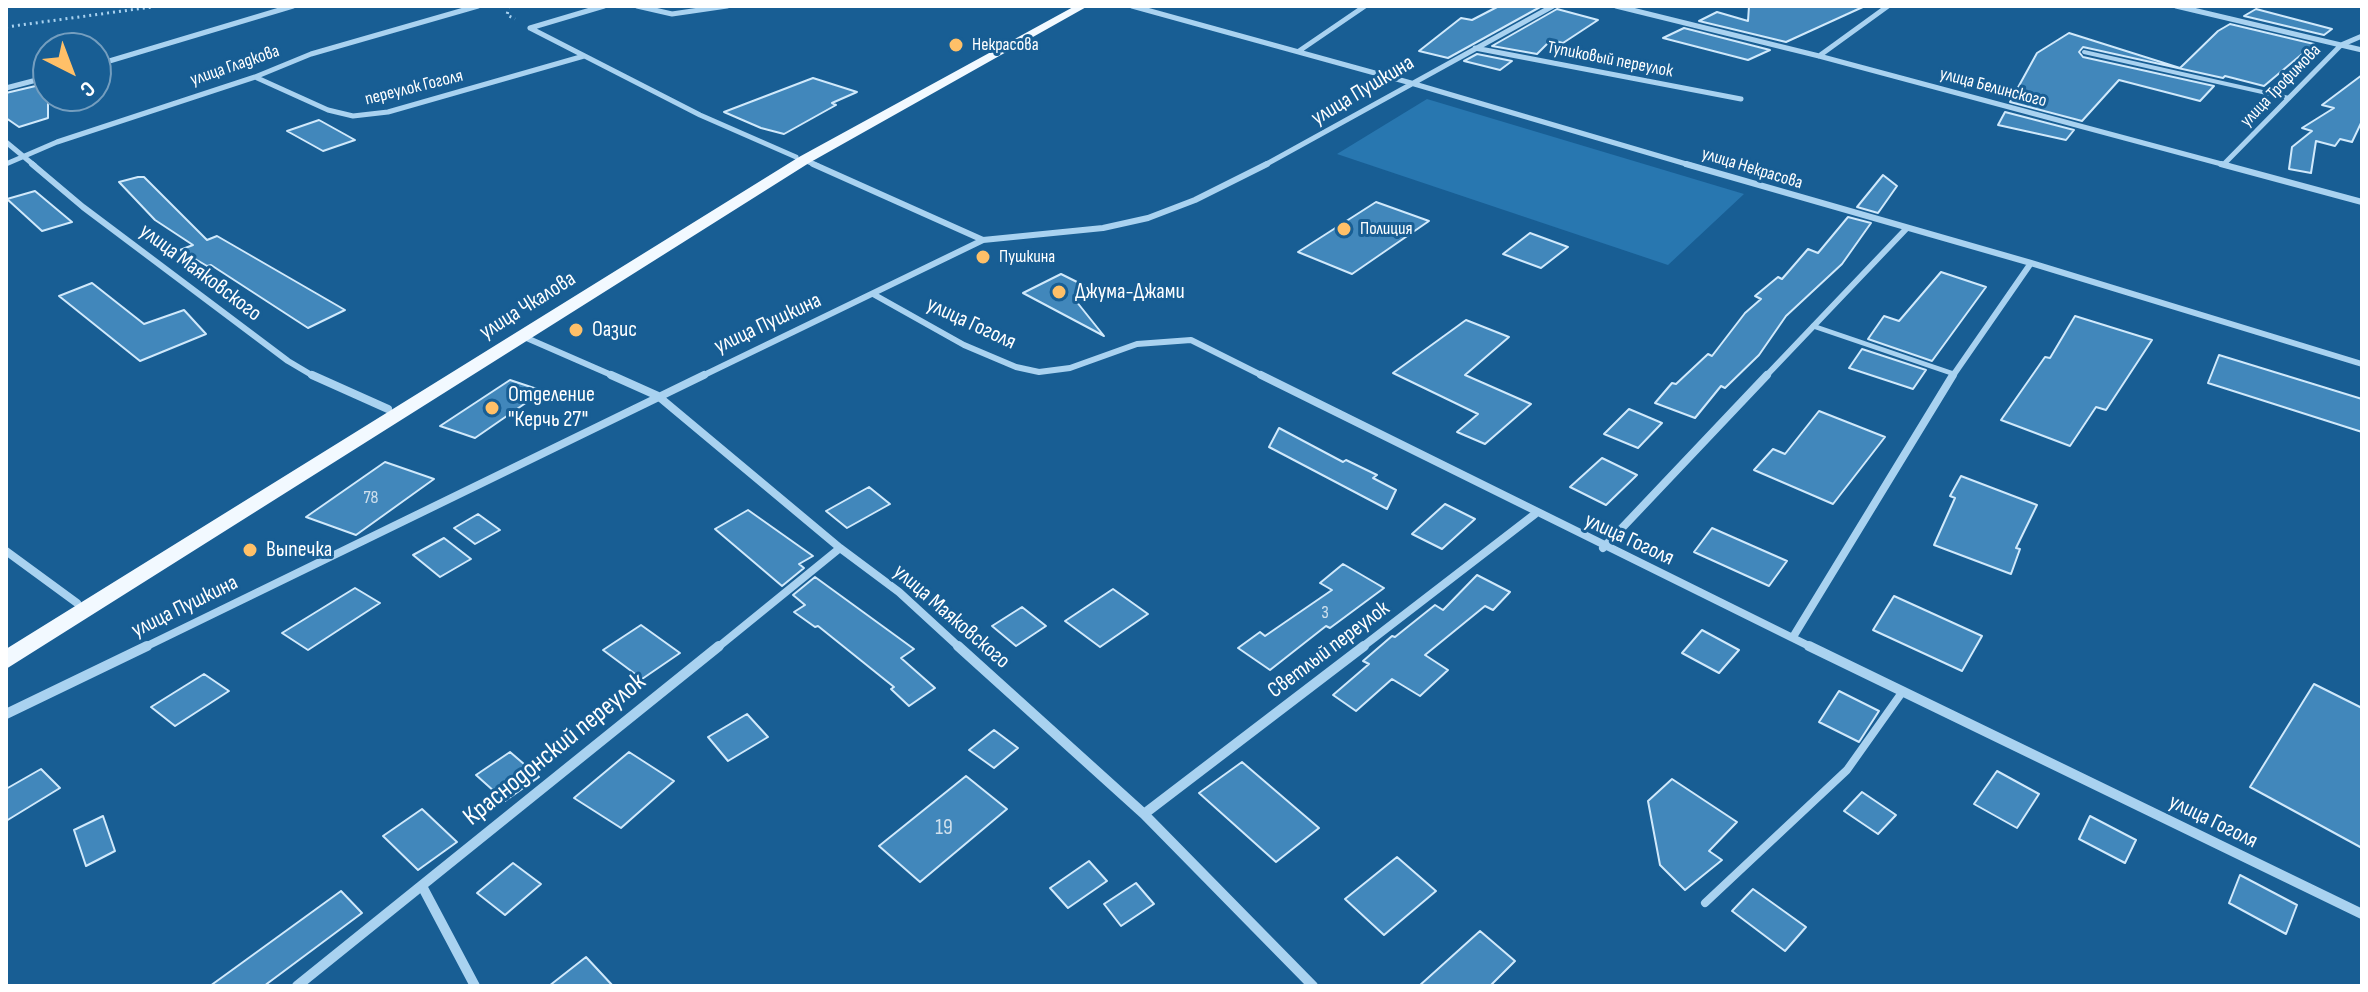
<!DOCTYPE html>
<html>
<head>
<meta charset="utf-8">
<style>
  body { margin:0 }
  #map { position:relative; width:2368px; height:992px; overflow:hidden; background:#185e94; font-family:"Sofia Sans Condensed",sans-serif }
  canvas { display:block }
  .frame { position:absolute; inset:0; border:8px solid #fff; pointer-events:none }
  .north { position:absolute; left:32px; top:32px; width:80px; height:80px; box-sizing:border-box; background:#185e94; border:2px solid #749ebf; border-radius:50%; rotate:138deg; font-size:22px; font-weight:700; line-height:32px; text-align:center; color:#fff }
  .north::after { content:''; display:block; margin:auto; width:28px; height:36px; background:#ffc068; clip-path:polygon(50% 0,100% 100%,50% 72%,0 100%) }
</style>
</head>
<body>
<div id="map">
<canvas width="2368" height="992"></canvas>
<div class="frame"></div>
<div class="north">С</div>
</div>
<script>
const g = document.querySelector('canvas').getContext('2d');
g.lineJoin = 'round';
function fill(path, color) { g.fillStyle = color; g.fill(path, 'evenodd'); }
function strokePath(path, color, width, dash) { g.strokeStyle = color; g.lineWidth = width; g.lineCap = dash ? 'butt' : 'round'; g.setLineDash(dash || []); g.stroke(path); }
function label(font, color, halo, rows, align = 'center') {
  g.font = font + ' "Sofia Sans Condensed",sans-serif'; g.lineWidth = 6; g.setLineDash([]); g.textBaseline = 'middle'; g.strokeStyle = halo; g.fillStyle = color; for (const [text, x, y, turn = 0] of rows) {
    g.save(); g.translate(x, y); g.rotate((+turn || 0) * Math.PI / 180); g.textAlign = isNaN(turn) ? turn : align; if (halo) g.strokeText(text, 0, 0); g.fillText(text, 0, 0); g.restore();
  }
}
fill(new Path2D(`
  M1427,99L1744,194L1668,265L1337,154Z`), '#2877b0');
const building = new Path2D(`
  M1499,6H1542L1448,58L1419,51L1461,18L1472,20Z
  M1749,6H1865L1786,42L1699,21L1717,12L1748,21Z
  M1557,9L1598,20L1563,43L1551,40L1537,54L1492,46Z
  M2256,9L2332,29L2324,35L2244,16Z
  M2230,24L2314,44L2264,86L2225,76L2223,78L2083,47L2079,52L2083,57L2214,86L2200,101L2119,80L2082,121L2010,102L2037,53L2069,33L2180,68L2218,31Z
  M1684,28L1770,50L1748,60L1663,38Z
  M1477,54L1512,61L1500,70L1464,61Z
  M2362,75V121L2352,142L2340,139L2335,146L2316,141L2311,173L2289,169L2292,147L2312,131L2302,128L2334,108L2322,105Z
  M813,78L857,92L832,103L836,105L784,134L761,128L724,112Z
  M44,84L48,86V118L19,127L6,118V93Z
  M2005,112L2074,130L2066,140L1998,125Z
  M319,120L355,140L323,151L287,131Z
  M1883,175L1897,186L1878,213L1857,207Z
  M138,177H144L207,240L217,236L345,310L308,328L211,265L207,266L180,250L193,245L155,220L119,182Z
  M35,191L72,222L42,231L7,199Z
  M1376,202L1429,221L1352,274L1298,252Z
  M1848,217L1871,223L1842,264L1786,316L1759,355L1725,388L1721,386L1695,418L1655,403L1672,383L1676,384L1708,354L1712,356L1745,313L1761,299L1755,296L1778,277L1782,279L1808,249L1818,253Z
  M1530,233L1568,247L1541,268L1503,254Z
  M1941,272L1986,287L1932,361L1868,339L1884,316L1899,321Z
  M1061,274L1095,291L1076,301L1104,336L1023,293Z
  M92,283L144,324L184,310L206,334L140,361L59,296Z
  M2075,316L2152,340L2106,410L2096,407L2070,446L2001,420L2045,357L2050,358Z
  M1466,320L1509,337L1465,375L1531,404L1485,444L1457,432L1478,414L1393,373Z
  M1862,349L1926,370L1913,389L1849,368Z
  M2219,355L2362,399V432L2208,383Z
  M510,380L543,391L475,438L440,426Z
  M1629,409L1662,423L1638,448L1604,434Z
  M1819,411L1885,437L1833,504L1754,470L1773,449L1785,454Z
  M1279,428L1343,462L1346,460L1377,475L1373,478L1396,490L1387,509L1269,447Z
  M1602,458L1637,475L1606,505L1570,487Z
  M385,462L434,479L356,535L306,517Z
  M1961,476L2037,505L2016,548L2020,549L2011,574L1934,545L1955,498L1950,496Z
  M869,487L890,504L847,528L826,511Z
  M1445,504L1475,519L1442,549L1412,534Z
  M748,510L813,556L799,564L804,568L782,586L715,529Z
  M478,514L500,530L475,544L454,528Z
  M1712,528L1787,561L1769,586L1694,552Z
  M444,538L471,559L440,577L413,555Z
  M1343,564L1384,588L1330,628L1326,626L1270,670L1238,648L1260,632L1265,636L1332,590L1320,583Z
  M1477,575L1510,592L1493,610L1485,606L1425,655L1448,670L1420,696L1392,679L1356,711L1333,695L1369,664L1363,661L1392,636L1395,637L1435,605L1443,610Z
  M815,577L914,649L901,658L935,688L909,706L891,689L894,687L818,626L815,627L794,612L805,605L793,595Z
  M355,588L380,603L308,650L282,633Z
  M1113,589L1148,614L1100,647L1065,621Z
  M1894,596L1982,636L1962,671L1873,630Z
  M1022,607L1046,626L1016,646L992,626Z
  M641,625L680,653L642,679L603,650Z
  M1702,630L1739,650L1719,673L1682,653Z
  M204,674L229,691L175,726L151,707Z
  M2314,684L2362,708V848L2250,787Z
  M1839,691L1879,711L1859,742L1819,722Z
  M747,714L768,737L728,761L708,737Z
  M994,730L1018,748L994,768L969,750Z
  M510,752L539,777L505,801L476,775Z
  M629,752L674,781L621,828L574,798Z
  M1242,762L1319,828L1276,862L1199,793Z
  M41,769L60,788L6,821V789Z
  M1997,771L2039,794L2017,828L1974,804Z
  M966,776L1007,809L920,882L879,846Z
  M1672,779L1737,822L1709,851L1722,860L1685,890L1660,865L1648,801Z
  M1862,792L1896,815L1878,834L1844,811Z
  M422,809L457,842L418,870L383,836Z
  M103,816L115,851L86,866L74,830Z
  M2090,816L2136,840L2125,863L2079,839Z
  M1397,857L1436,891L1384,935L1345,899Z
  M1089,861L1107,881L1068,908L1050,888Z
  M513,863L541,884L505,915L477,893Z
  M2240,875L2297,905L2286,934L2229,903Z
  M1136,883L1154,904L1121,926L1104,904Z
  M1753,889L1806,927L1785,951L1732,911Z
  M341,891L362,913L264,986H210Z
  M1480,931L1515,961L1490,986H1419Z
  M586,957L613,986H549Z`);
fill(building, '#4187bb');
strokePath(building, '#d0e9fb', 2);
strokePath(new Path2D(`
  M509,6L507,15L515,19
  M6,27L159,6`), '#a9d2f0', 3, [2, 4]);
strokePath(new Path2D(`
  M2084,52L2289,98`), '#a9d2f0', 4);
strokePath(new Path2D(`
  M1813,326L1954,374`), '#a9d2f0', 5);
strokePath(new Path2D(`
  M1705,903L1847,770L1903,691`), '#a9d2f0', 8);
strokePath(new Path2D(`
  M637,6L672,14L727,6
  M1132,6L1411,83L1693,166
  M1616,6L1819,56L2229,166
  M2176,6L2362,50
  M530,28L700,115L796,157
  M530,28L604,6
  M1475,48L1741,99
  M1299,51L1365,6
  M1819,56L1888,6
  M96,65L293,6
  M255,77L328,110L353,116L388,112L584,56
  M6,88L48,77
  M6,142L35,166
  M804,160L818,166
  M2225,163L2341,45L2362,36
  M6,164L57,142L255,77L311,54L478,6
  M1263,166L1553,6`), '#a9d2f0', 5);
strokePath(new Path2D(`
  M32,164L83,207L288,361L315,377
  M813,164L983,240
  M1686,164L2031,263L2362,364
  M2221,164L2362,202
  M873,294L964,345L1016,367L1039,372L1070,368L1137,344L1191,340L1265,377
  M522,336L616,377
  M700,377L983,240L1103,228L1148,218L1195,200L1267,164
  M1765,377L1906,229
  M1952,377L2031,263`), '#a9d2f0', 6);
strokePath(new Path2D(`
  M312,375L388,409
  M611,375L658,396L840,548L899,592L960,648
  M1261,375L1813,648
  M1603,548L1767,375
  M6,551L77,603
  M1793,637L1953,375
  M143,648L704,375
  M717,648L840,548
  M1361,648L1535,514`), '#a9d2f0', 8);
strokePath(new Path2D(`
  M958,646L1144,814L1313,986
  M1809,646L2362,914
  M6,714L147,646
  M1144,814L1364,646
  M422,886L475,986
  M297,986L719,646`), '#a9d2f0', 10);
fill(new Path2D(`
  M1075,6H1088L809,163L6,669V649L799,157Z`), '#f2f9ff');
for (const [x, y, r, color] of [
  [956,45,8,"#ffc068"],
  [1344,229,8,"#ffc068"],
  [983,257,8,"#ffc068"],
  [1059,292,8,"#ffc068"],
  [576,330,8,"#ffc068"],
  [492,408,8,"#ffc068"],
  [250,550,8,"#ffc068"]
]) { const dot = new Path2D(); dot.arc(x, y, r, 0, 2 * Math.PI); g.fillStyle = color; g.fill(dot); strokePath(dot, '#185e94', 3); }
label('18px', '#fff', '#185e94', [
  ["Некрасова",972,45],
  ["Полиция",1360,229],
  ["Пушкина",999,257]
], 'left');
label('18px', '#fff', '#185e94', [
  ["Тупиковый переулок",1610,60,11],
  ["улица Гладкова",235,66,-19],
  ["улица Трофимова",2281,86,-46],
  ["переулок Гоголя",414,88,-14],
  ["улица Белинского",1993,88,15],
  ["улица Некрасова",1752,169,17]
]);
label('18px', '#d0e1ee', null, [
  ["78",371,498],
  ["3",1325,613]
]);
label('22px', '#fff', '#185e94', [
  ["улица Пушкина",1363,91,-31],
  ["улица Маяковского",200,273,37],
  ["улица Чкалова",528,306,-32],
  ["улица Пушкина",768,324,-25],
  ["улица Гоголя",971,324,25],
  ["улица Гоголя",1629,540,25],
  ["улица Пушкина",185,607,-26],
  ["улица Маяковского",951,617,41],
  ["Светлый переулок",1329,650,-37],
  ["улица Гоголя",2213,822,26]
]);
label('22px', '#fff', '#185e94', [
  ["Джума-Джами",1075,292],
  ["Оазис",592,330],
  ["Отделение",508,395],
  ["\"Керчь 27\"",508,420],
  ["Выпечка",266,550]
], 'left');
label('22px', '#d0e1ee', null, [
  ["19",944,828]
]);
label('26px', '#fff', '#185e94', [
  ["Краснодонский переулок",555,750,-39]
]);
</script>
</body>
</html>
